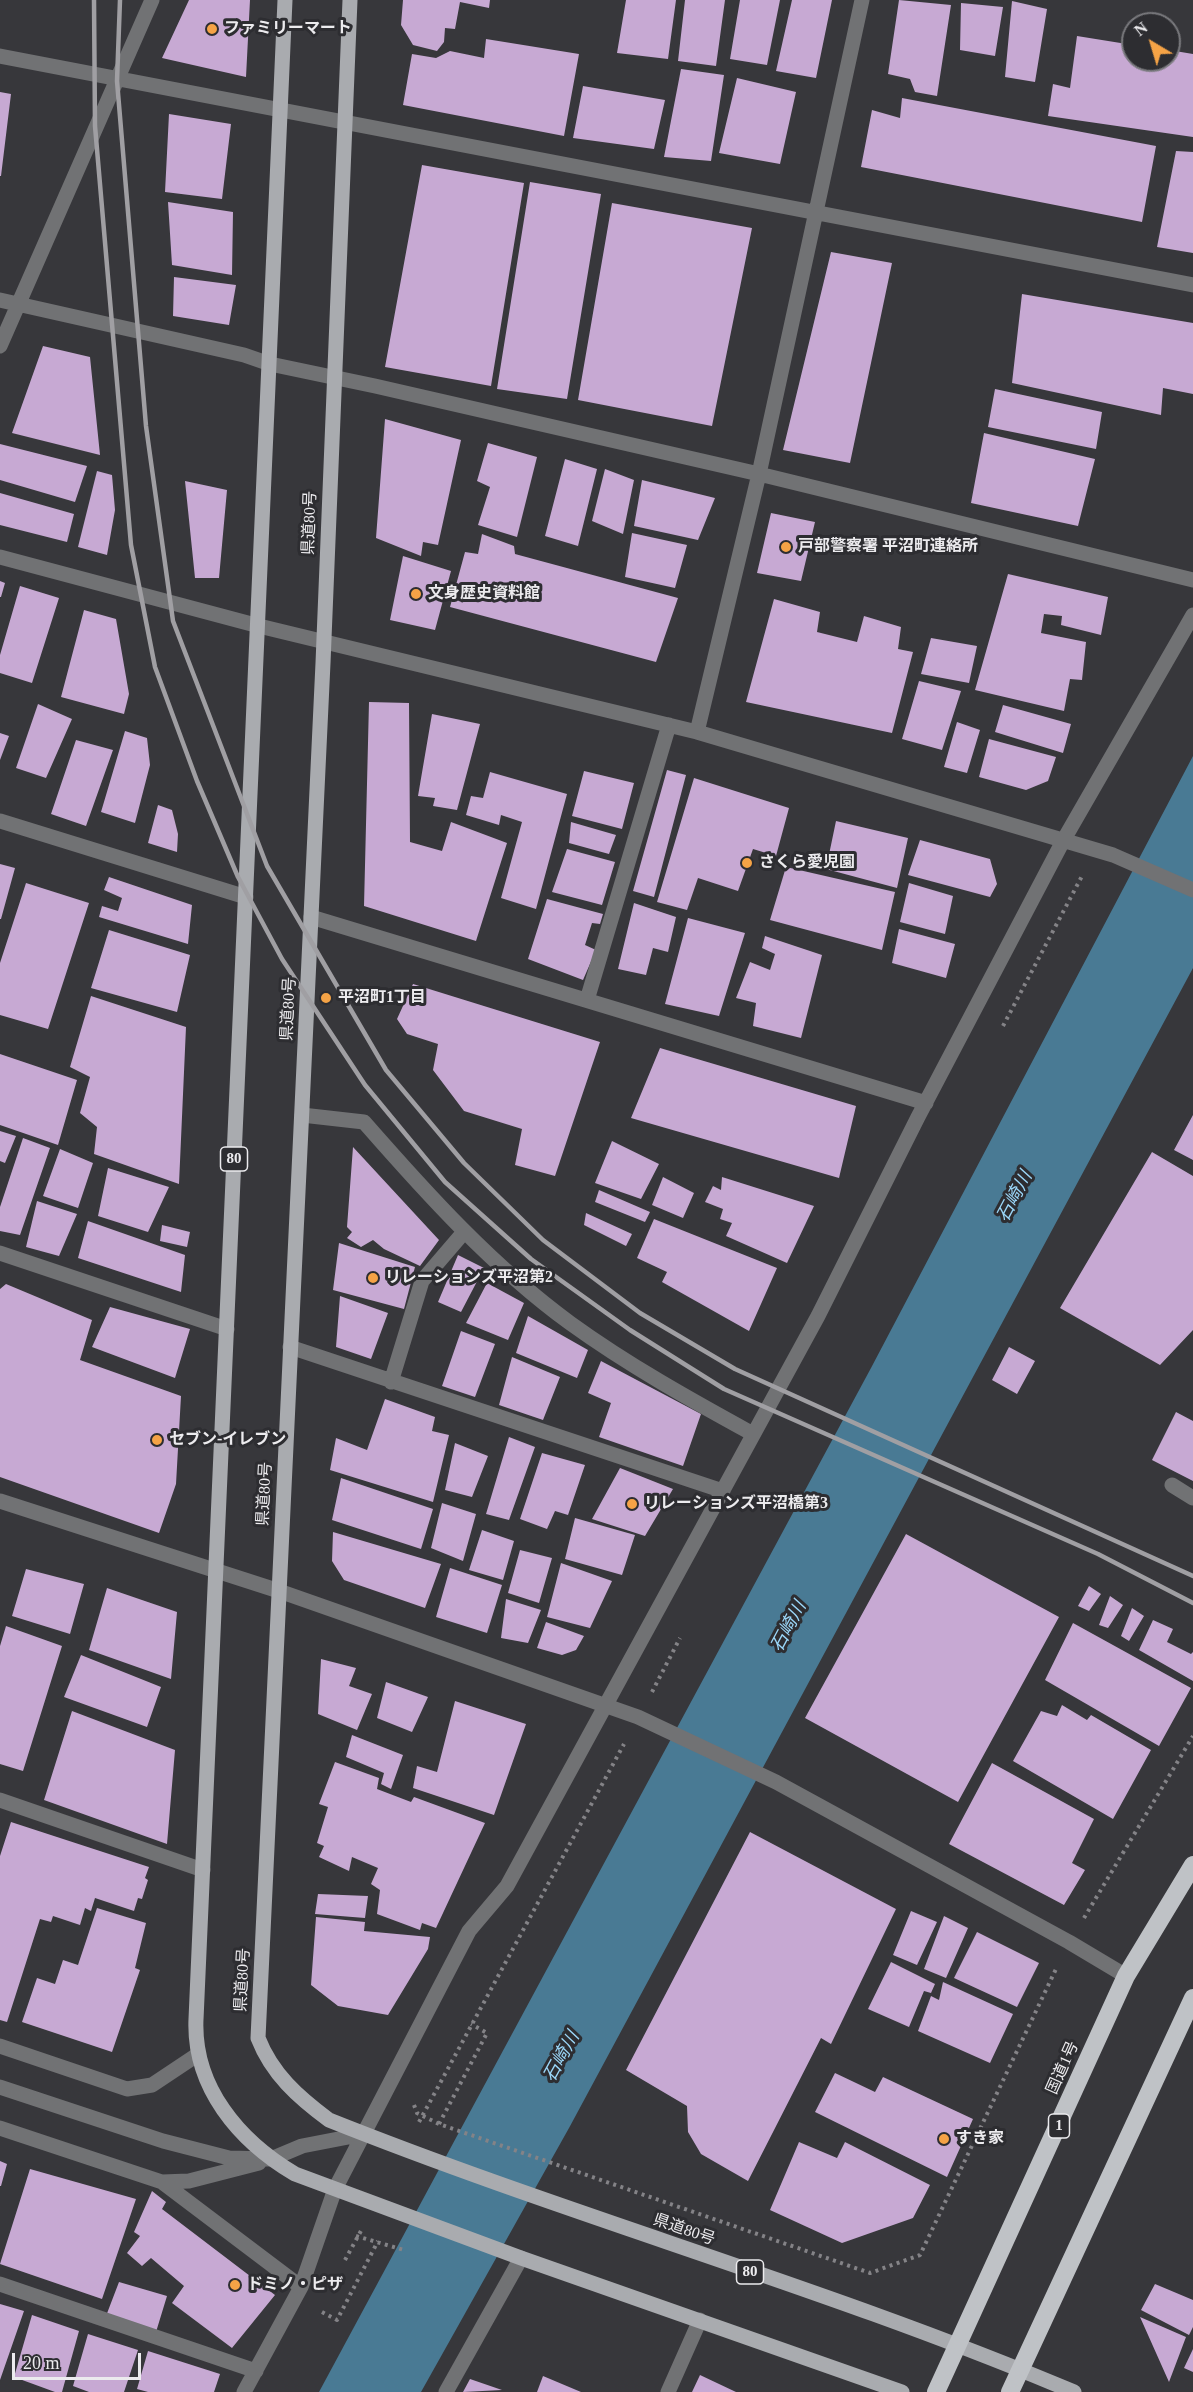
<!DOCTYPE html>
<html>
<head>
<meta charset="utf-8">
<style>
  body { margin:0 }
  #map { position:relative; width:1193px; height:2392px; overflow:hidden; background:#37373b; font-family:"Times New Roman",serif }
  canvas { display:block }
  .north { position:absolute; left:1121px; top:12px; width:60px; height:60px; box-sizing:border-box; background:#2d2d31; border:2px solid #79797d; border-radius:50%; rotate:322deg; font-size:16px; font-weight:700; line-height:24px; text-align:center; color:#ecebee }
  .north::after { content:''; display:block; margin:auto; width:21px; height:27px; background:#f5a346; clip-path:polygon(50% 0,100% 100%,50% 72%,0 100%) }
  .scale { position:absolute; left:12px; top:2353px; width:129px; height:27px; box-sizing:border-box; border:3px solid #ecebee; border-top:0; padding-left:8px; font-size:18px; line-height:21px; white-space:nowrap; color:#ecebee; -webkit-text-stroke:4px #2d2d31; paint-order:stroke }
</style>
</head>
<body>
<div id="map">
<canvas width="1193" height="2392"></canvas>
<div class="north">N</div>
<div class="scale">20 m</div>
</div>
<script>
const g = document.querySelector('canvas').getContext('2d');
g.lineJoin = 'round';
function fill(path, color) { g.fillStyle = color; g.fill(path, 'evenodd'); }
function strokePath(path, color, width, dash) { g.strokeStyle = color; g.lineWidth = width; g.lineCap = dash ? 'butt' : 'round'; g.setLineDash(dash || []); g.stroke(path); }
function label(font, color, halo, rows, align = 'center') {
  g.font = font + ' "Times New Roman","Noto Sans JP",serif'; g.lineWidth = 6; g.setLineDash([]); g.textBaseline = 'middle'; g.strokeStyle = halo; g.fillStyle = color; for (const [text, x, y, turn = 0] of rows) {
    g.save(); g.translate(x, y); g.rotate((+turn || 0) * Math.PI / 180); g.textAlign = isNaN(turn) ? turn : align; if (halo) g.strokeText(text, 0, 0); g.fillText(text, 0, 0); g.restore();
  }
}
fill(new Path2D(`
  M1193,756V968L569,2128L421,2392H319L871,1368Z`), '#497a94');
fill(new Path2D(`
  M189,0H250L246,77L162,58Z
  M403,0H490L489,8L460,2L455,29L445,28L444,42L437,51L413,45L401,25Z
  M626,0H676L668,59L617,53Z
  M685,0H725L716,66L678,61Z
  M740,0H780L767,65L730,59Z
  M792,0H832L816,78L776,71Z
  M899,0L951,5L937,96L915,92L910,79L888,74Z
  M1012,1L1047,9L1035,82L1005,77Z
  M961,3L1003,7L995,56L960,50Z
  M1077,36L1133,45V60H1169V50L1193,54V137L1048,116L1053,84L1070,88Z
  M486,39L579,54L564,136L403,105L412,54L436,58L450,51L484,58Z
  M681,69L724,75L711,161L664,157Z
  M737,78L796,92L780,164L719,153Z
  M583,86L665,100L654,149L573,138Z
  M0,92L11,94L1,176H0Z
  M902,98L1156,146L1142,222L861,167L872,110L900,118Z
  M169,114L231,124L222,199L165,192Z
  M1176,151L1193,152V253L1157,247Z
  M422,165L524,183L491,386L385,367Z
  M530,182L601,194L567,399L497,389Z
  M168,202L233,212L232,275L172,265Z
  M612,203L752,228L712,426L578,400Z
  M831,252L892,263L850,463L783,450Z
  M174,277L236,285L229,325L173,316Z
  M1022,294L1193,323V394L1163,388L1161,415L1012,383Z
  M43,346L90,357L100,455L12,433Z
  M995,389L1102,412L1096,449L988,427Z
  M385,419L461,440L438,545L423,542L421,556L376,538Z
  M984,433L1095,459L1078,526L971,503Z
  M488,443L537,457L517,537L478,525L490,487L477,481Z
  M0,444L87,466L75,502L0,480Z
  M565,459L597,469L578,546L545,536Z
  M605,469L634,480L623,534L592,521Z
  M97,471L112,475L115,510L107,555L78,547Z
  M642,480L715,498L698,540L634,526Z
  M185,481L227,490L219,578H195Z
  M0,493L74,514L67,542L0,525Z
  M771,513L815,522L801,581L757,573Z
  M632,533L687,545L675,588L625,577Z
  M482,534L514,546L515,554L678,598L656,662L450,607L465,552L478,554Z
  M403,556L451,571L435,630L390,620Z
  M1008,574L1108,597L1101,635L1061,625L1062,616L1044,614L1041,633L1086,642L1082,680L1070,679L1064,711L975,690Z
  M0,581L5,583L1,597H0Z
  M20,586L59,598L32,683L0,673V655Z
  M774,599L820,612L817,632L857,642L864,616L901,627L898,649L913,652L892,733L746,702Z
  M84,610L116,619L129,694L124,714L61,697Z
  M931,638L977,646L969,683L921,674Z
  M919,681L961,691L942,750L902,739Z
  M369,702L409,703L410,842L442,851L451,822L507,843L476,941L364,906Z
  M38,704L72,719L46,778L16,768Z
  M1003,705L1071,724L1063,753L995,732Z
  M432,714L480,724L457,810L433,806L435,798L418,796Z
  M957,722L980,730L967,773L944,767Z
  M125,731L147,738L150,765L135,823L101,812Z
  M0,733L9,736L0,760Z
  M989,739L1056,757L1048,781L1026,790L979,777Z
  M76,740L113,750L86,826L51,814Z
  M667,770L686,775L654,897L633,891Z
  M584,771L634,783L622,829L572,816Z
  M490,772L567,794L536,909L501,898L522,822L501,815L499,825L466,815L471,796L483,798Z
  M694,778L789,808L776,856L753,849L738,891L698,878L687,910L657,902Z
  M158,805L172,810L178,834L177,852L148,843Z
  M836,821L908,838L897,888L826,869Z
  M571,822L616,835L609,854L569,843Z
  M920,840L990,859L997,884L990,897L908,875Z
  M567,849L615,862L602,905L552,892Z
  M0,864L15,868L1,919H0Z
  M786,867L895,892L882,950L770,920Z
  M109,877L192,905L188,944L99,917L102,906L118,911L122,898L104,890Z
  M26,883L89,903L48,1029L0,1015V963Z
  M909,883L953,896L945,934L900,922Z
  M547,899L603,914L600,924L592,923L585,945L596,950L583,980L528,959Z
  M634,903L676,917L668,952L653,948L646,975L618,969Z
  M688,918L745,933L719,1016L665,1004Z
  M899,929L955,944L946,978L892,963Z
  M109,930L190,955L177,1012L91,988Z
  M765,936L822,955L801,1038L753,1026L756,1003L736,998L750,962L770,970L775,954L762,948Z
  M413,984L600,1042L555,1176L515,1165L522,1129L464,1111L433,1070L438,1044L407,1034L397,1019Z
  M91,996L186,1027L179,1184L94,1154L97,1127L80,1113L90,1077L70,1067Z
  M660,1048L856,1106L839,1178L631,1118Z
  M0,1054L77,1080L58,1145L0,1125Z
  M1193,1115V1160L1174,1150Z
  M0,1131L16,1136L5,1163L0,1161Z
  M23,1138L50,1148L20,1235L0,1231V1207Z
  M612,1141L659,1164L641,1199L595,1183Z
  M353,1147L439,1240L420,1266L384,1249L373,1240L361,1247L347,1238L352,1232L347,1227Z
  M60,1149L93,1163L78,1208L43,1196Z
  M1152,1152L1193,1176V1330L1160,1365L1060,1308Z
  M108,1168L169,1187L148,1232L98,1216Z
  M663,1177L694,1193L683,1218L652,1205Z
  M722,1177L814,1206L787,1263L726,1236L732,1223L720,1219L723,1209L705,1202L713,1186L721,1190Z
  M599,1190L650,1212L645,1222L595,1202Z
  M37,1201L77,1214L59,1256L26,1247Z
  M586,1213L632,1234L626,1246L584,1225Z
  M654,1219L777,1268L749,1331L662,1282L667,1272L637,1258Z
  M88,1221L185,1255L181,1292L78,1258Z
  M162,1225L190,1232L187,1247L160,1241Z
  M339,1243L415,1267L404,1309L333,1290Z
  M458,1255L484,1268L461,1312L438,1302Z
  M487,1283L524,1303L508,1340L466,1323Z
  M6,1284L92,1320L80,1360L181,1396L176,1484L159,1533L0,1477V1289Z
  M340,1296L388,1313L371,1359L336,1347Z
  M110,1307L190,1329L175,1378L92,1347Z
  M528,1316L588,1350L577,1378L516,1353Z
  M461,1331L495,1344L475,1397L442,1386Z
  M1009,1347L1035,1361L1017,1394L992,1380Z
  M512,1357L560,1377L543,1420L499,1405Z
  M601,1361L701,1414L683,1466L599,1437L611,1403L588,1393Z
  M385,1399L435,1417L432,1431L449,1435L433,1502L330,1470L336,1438L367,1450Z
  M1176,1412L1193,1421V1481L1152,1460Z
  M509,1437L535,1447L509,1520L486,1514Z
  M455,1443L488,1456L472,1497L445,1490Z
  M542,1453L585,1465L568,1515L555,1511L547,1529L520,1519Z
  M620,1468L673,1489L645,1536L592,1519Z
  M341,1478L433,1509L421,1549L332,1520Z
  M442,1503L476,1514L463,1561L431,1548Z
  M575,1518L635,1535L622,1575L565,1559Z
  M482,1530L514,1541L503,1580L469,1570Z
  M333,1532L441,1564L425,1608L344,1580L332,1561Z
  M906,1534L1059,1617L958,1802L805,1718Z
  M520,1550L552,1558L539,1603L508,1593Z
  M561,1563L612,1581L590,1628L547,1617Z
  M450,1568L502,1585L487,1633L436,1617Z
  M26,1569L84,1584L70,1634L12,1616Z
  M1089,1586L1101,1594L1089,1611L1078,1606Z
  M107,1588L177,1612L171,1679L89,1650Z
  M1110,1596L1123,1605L1108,1628L1099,1625Z
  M506,1599L541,1610L528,1643L501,1638Z
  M1132,1608L1144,1616L1129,1641L1121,1636Z
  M1153,1620L1173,1629L1167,1642L1191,1654L1193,1652V1681L1139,1650Z
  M546,1622L584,1636L576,1650L562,1655L537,1648Z
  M1073,1623L1191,1688L1159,1746L1045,1680Z
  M6,1626L62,1646L23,1771L0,1764V1646Z
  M81,1655L161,1687L147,1727L64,1697Z
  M321,1659L356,1668L349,1686L372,1694L357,1730L318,1714Z
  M386,1682L428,1697L412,1732L377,1718Z
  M455,1701L526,1724L494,1815L413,1788L417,1766L437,1772Z
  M1062,1705L1087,1720L1091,1715L1151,1750L1113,1819L1013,1761L1041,1711L1057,1716Z
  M72,1711L175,1750L167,1844L44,1800Z
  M352,1735L403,1755L391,1789L381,1784L384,1773L346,1757Z
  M335,1762L379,1778L377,1789L411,1802L414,1797L485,1823L436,1928L422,1923L420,1930L377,1914L380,1890L371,1884L378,1868L352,1857L349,1871L319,1857L324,1846L317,1843L328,1807L319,1804Z
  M992,1763L1094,1819L1072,1863L1085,1870L1064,1905L949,1844Z
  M11,1822L149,1867L145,1878L148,1880L142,1899L138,1898L134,1911L95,1898L91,1911L85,1908L80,1925L53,1916L51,1922L40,1919L7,2022L0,2020V1856Z
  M750,1832L896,1909L831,2044L821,2038L748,2181L701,2154L688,2132L687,2106L626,2070Z
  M318,1894L368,1896L365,1918L315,1914Z
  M97,1908L146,1923L135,1968L140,1970L112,2052L22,2022L37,1978L55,1984L63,1960L78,1965Z
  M911,1911L937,1922L917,1965L893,1955Z
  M944,1916L968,1928L946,1978L924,1969Z
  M316,1917L365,1922L364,1931L430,1937L428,1949L388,2015L338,2006L311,1985Z
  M977,1932L1039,1963L1017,2007L954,1978Z
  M891,1962L935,1984L931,1993L924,1991L909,2027L868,2009Z
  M943,1982L1013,2014L990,2063L918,2031L931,1996L939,2000Z
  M835,2073L875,2092L883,2077L973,2119L947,2177L815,2112Z
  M799,2142L837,2158L845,2142L930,2185L913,2218L842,2243L770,2210Z
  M0,2161L7,2164L1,2186H0Z
  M30,2169L136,2199L102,2299L0,2264Z
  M152,2191L166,2202L162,2209L275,2295L232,2348L172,2303L184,2286L151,2258L142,2266L127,2253L140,2236L134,2232Z
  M119,2282L167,2296L156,2332L106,2316Z
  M1155,2284L1193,2300V2327L1189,2335L1141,2310Z
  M0,2304L24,2311L0,2380Z
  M32,2315L79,2331L62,2392H55L14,2377Z
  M1140,2317L1186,2337L1169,2382Z
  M88,2334L138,2350L124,2392H89L73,2386Z
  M1193,2349V2372L1184,2368Z
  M148,2351L220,2374L214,2392H148L137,2389Z
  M700,2375L736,2392H692Z
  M543,2376L581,2392H537Z
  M470,2379L502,2390L463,2392Z`), '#c7a9d3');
strokePath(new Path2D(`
  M1003,1026L1082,876
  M652,1692L680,1638
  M1084,1918L1193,1736
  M414,2105L417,2113L439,2124L870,2273L920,2255L1056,1969
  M419,2122L624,1744
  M439,2124L487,2033L471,2024
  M356,2236L404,2250
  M345,2260L362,2229
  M322,2312L337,2320L378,2241`), '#848387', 4, [3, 4.5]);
strokePath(new Path2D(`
  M0,56L1193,285
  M0,300L244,355L270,364L375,386L759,474L1193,580
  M0,346L152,0
  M0,557L259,626L697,732L1113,855L1193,890
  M697,732L759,474L862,0
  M0,821L246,897
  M311,917L926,1103
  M587,1000L669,725
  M302,1115L364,1122C427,1194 492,1266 570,1323C628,1365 691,1400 753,1434
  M0,1253L227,1329
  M290,1347L723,1491
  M391,1382L422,1281L464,1232
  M1172,1485L1193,1498
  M0,1501L279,1591L638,1717L776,1782L1069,1942L1126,1976
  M0,1800L203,1870
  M0,2046L127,2089L152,2085L197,2055
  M0,2087L163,2141L229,2158L271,2159L302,2146L364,2134
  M0,2128L162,2182L301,2287
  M162,2182L189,2181L259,2163
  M0,2284L256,2371
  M244,2392L301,2287L335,2189L469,1931L507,1886L818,1316L918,1117L1063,841L1193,615
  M446,2392L521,2258
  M668,2392L700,2320`), '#717274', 15);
strokePath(new Path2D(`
  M285,0L196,2019C193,2087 239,2141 295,2174L521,2258L902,2392
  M350,0L323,663L258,2038C272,2074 298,2097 329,2120C575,2218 831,2289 1074,2392`), '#a9abaf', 15);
strokePath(new Path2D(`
  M936,2392L1126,1976L1193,1865
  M1010,2392L1193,1998`), '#bfc2c6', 18);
strokePath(new Path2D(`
  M94,0L95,126L131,545L155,667L197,781L238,877L282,959L365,1085L445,1182L531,1259L630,1330L724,1389L1098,1554L1193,1603
  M120,0L117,81L146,426L173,621L267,866L386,1070L464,1163L543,1240L640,1313L735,1369L1193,1576`), '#a09fa3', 4.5);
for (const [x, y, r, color] of [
  [212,29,6,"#f5a346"],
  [786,547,6,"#f5a346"],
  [416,594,6,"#f5a346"],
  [747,863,6,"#f5a346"],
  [326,998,6,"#f5a346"],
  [373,1278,6,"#f5a346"],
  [157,1440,6,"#f5a346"],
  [632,1504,6,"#f5a346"],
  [944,2139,6,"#f5a346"],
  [235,2285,6,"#f5a346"]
]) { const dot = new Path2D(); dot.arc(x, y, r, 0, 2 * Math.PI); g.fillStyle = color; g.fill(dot); strokePath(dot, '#2d2d31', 2); }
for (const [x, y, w] of [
  [234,1159,27],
  [1059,2126,21],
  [750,2272,27]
]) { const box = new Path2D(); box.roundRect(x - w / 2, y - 12, w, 24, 4.5); g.fillStyle = '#2d2d31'; g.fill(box); strokePath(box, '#ecebee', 1.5); }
label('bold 15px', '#ecebee', null, [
  ["80",234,1159],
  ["1",1059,2126],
  ["80",750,2272]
]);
label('bold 16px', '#ecebee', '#2d2d31', [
  ["ファミリーマート",224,29],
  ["戸部警察署 平沼町連絡所",798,547],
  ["文身歴史資料館",428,594],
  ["さくら愛児園",759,863],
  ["平沼町1丁目",338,998],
  ["リレーションズ平沼第2",385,1278],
  ["セブン-イレブン",169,1440],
  ["リレーションズ平沼橋第3",644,1504],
  ["すき家",956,2139],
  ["ドミノ・ピザ",247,2285]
], 'left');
label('16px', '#ecebee', '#2d2d31', [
  ["県道80号",310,523,-88],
  ["県道80号",289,1009,-87],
  ["県道80号",265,1494,-87],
  ["県道80号",243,1980,-87],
  ["国道1号",1063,2068,-66],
  ["県道80号",684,2230,19]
]);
label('italic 18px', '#9bd7f9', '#2d2d31', [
  ["石崎川",1015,1197,-62],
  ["石崎川",789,1627,-62],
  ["石崎川",562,2057,-61]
]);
</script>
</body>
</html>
